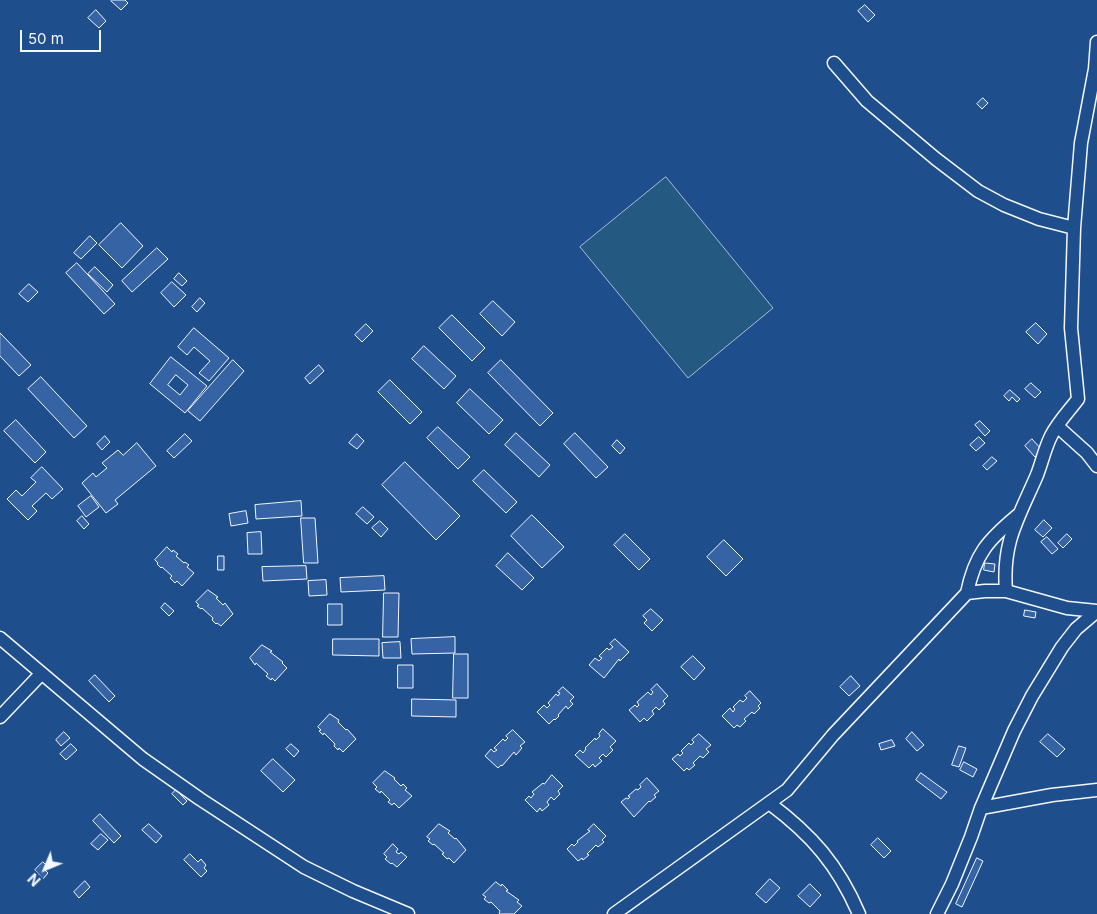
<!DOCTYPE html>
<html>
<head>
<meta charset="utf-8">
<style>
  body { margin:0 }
  #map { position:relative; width:1097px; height:914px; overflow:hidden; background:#1f4e8c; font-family:Inter,sans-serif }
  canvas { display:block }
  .north { position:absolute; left:20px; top:844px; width:50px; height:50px; -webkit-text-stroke:4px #1f4e8c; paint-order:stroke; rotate:225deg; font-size:14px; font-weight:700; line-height:20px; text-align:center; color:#f2f6ff }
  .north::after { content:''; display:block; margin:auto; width:18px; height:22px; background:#f2f6ff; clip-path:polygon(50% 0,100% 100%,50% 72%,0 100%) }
  .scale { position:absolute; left:20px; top:30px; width:81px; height:22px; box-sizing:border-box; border:2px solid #f2f6ff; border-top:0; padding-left:6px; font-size:15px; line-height:18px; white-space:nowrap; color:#f2f6ff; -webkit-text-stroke:4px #1f4e8c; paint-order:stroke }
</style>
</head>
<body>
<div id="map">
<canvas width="1097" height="914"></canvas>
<div class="north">N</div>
<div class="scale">50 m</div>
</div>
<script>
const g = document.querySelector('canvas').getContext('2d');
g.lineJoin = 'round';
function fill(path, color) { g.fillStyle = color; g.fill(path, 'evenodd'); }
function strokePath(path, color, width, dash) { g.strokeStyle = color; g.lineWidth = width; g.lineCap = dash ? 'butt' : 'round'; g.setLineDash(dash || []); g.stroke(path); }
const green = new Path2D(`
  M666,177L773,308L688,378L580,247Z`);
fill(green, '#245a82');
strokePath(green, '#a8bbd7', 1);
const building = new Path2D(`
  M112,0H125L128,3L121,10L111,1Z
  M865,5L875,15L868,22L858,11Z
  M96,10L106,21L99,28L88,18Z
  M983,98L988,103L982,109L977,104Z
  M121,223L143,246L122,268L99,245Z
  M90,236L97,243L81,259L74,253Z
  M157,248L168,259L132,292L122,281Z
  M77,263L115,304L104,314L66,273Z
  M95,267L113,285L107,292L88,274Z
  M179,273L187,281L182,286L174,279Z
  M172,282L186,295L174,307L161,293Z
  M29,284L38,292L28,302L19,294Z
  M200,298L205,303L197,312L192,307Z
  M493,301L515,322L502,336L480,314Z
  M452,315L485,348L472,361L439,328Z
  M1036,323L1047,334L1038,344L1026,332Z
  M366,324L373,331L362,342L355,335Z
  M194,328L229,358L209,381L199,373L210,361L194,347L187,355L178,347Z
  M0,333L31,365L19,376L0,356Z
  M424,346L456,376L444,389L412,359Z
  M171,357L207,386L185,413L150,384ZM176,375L188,385L180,395L168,385Z
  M233,360L244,371L200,421L188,411Z
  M501,360L553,413L540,426L488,373Z
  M319,365L324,371L310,384L305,378Z
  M41,377L87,426L74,438L28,389Z
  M390,380L422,412L410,424L378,392Z
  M1031,383L1041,392L1035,398L1025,389Z
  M470,389L503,420L489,434L457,403Z
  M1010,390L1020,399L1017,402L1012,397L1009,401L1004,396Z
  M16,420L46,452L35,463L4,431Z
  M980,421L990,431L985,436L975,425Z
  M438,427L470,457L458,469L427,438Z
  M516,433L550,465L539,477L505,445Z
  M575,433L608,467L596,478L564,444Z
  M185,434L192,441L174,458L167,451Z
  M357,434L364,441L357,449L349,443Z
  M105,436L110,442L102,450L97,444Z
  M979,437L985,443L976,451L970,445Z
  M1032,439L1042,450L1035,457L1025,446Z
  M617,440L625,448L620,454L612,446Z
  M137,443L156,466L115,500L118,504L106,513L82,483L93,473L96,477L107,468L102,463L118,450L123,455Z
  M992,457L997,461L987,470L983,466Z
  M405,462L460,516L436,540L382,485Z
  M42,467L63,489L52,499L46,493L32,506L37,511L28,520L7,499L16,490L22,496L36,482L31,478Z
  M484,470L517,502L506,513L473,481Z
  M91,496L99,507L86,517L78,506Z
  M301,501L302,516L256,519L255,505Z
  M363,507L374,517L367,524L356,514Z
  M246,511L248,523L231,526L229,514Z
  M532,515L564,547L542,568L511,536Z
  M82,516L89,524L84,529L77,521Z
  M301,518H315L318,563H304Z
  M1044,520L1052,528L1043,537L1035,530Z
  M380,521L388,529L381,537L372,528Z
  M261,532L262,554H248L247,533Z
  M625,534L650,559L639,570L614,545Z
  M1067,534L1072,539L1063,548L1058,543Z
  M1047,537L1058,549L1052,554L1041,542Z
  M724,540L743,559L726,576L707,557Z
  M167,547L172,552L173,550L178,554L176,556L184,563L185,562L189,565L187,567L194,573L182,586L177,581L175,583L170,578L172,576L162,567L161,568L157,564L158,563L155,560Z
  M508,553L534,578L522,590L496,566Z
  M218,556H224V570H218Z
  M985,563L995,564L994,572L984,570Z
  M306,566L307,579L263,581L262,567Z
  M384,576L385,590L341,592L340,578Z
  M326,580L327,595L309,596L308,581Z
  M208,590L218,597L216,598L223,605L225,603L233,614L221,626L217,623L216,624L212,620L213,618L202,608L201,609L197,606L199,605L196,602Z
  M384,593H399L398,637H383Z
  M165,603L174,611L169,616L161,608Z
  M328,604H342V625H328Z
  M651,609L663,620L652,631L644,623L647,620L643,616Z
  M1025,610L1036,612L1035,618L1024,616Z
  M455,637V653L412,654L411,639Z
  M333,639H379V656L333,655Z
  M615,639L629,652L620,661L619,659L604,678L589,665L595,658L599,661L602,658L599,656L607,648L609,650L613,647L610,644Z
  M400,642L401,658H383L382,643Z
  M262,645L272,651L270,652L283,662L282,663L287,668L275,681L272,678L271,680L266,676L268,674L256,663L255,665L250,658Z
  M454,654H468V698H453Z
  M693,656L705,668L694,680L681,667Z
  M398,665H413V688H398Z
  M95,675L115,696L109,702L89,681Z
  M851,676L860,686L849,696L840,687Z
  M657,684L668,696L663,701L665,704L659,710L656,707L652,711L654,714L647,721L644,718L640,722L629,710L635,705L637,707L639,705L637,702L648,692L651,695L653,692L651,690Z
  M563,687L574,697L570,701L573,704L568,709L566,706L558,715L559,716L555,720L554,719L549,724L537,712L544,705L547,708L550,705L548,703L556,694L558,696L560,693L558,692Z
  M750,691L761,703L758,706L760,708L754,714L752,712L744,719L746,721L740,727L737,725L734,728L722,716L730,708L733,712L735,709L733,707L740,700L743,702L747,698L745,696Z
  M412,699L456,700V717L412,716Z
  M330,714L339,720L338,722L346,730L347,729L356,739L343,752L339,748L338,750L334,746L335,744L324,733L323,735L319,731L321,730L318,727Z
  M603,729L616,741L610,747L613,750L606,757L603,754L599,758L602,761L595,767L593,764L589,768L575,755L580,750L583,753L586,749L585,748L595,738L596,740L600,736L599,734Z
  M513,730L525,742L520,746L522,748L516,755L514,752L502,766L501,765L498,768L485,756L491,749L494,752L497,750L494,748L503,739L505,741L508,738L506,736Z
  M64,732L70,738L61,746L56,740Z
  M912,732L924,745L917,751L906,739Z
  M699,734L711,745L706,749L709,752L703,758L700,756L693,763L695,765L689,770L687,768L684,771L672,759L678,754L680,756L683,753L681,751L689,743L691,745L694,742L692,740Z
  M1048,734L1065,749L1057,757L1040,742Z
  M892,740L895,746L881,750L879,744Z
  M71,744L77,750L66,760L60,754Z
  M291,744L299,751L294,757L286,749Z
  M959,746L966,748L959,767L952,765Z
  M273,759L295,780L283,792L261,771Z
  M964,762L977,769L973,777L960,770Z
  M385,771L395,778L394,779L401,786L403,784L407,788L405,790L412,796L399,808L394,803L392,805L388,802L390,800L381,791L380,793L375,789L377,787L373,783Z
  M921,773L947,792L941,799L916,780Z
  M552,775L563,786L558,791L560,794L554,800L551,797L547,802L549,805L542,811L540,808L537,812L525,800L529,796L531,798L534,794L532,792L543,783L544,784Z
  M647,778L659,791L654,795L656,797L650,802L649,801L634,817L621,802L626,798L628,799L630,797L628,796L636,789L638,790L641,787L640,785Z
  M176,790L187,801L183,805L172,794Z
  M100,814L121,836L114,843L93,821Z
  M149,824L162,836L156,843L142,830Z
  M439,824L450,831L448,833L455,839L456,838L466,850L454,863L449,858L447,859L442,854L444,853L434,844L433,845L428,841L430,839L427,837Z
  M594,824L606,836L602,840L604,842L598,847L596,845L587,854L589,855L583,860L582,858L578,861L567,849L572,844L574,846L578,842L577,841L590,831L588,830Z
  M101,834L108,840L98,850L91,844Z
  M878,838L891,851L884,858L871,845Z
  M393,844L398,849L396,852L399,854L401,852L407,857L397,867L392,863L391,864L385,859L387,857L384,854Z
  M190,854L198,862L201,859L206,865L204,868L207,871L201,877L184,860Z
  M977,858L983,861L962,907L956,904Z
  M43,862L48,867L45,870L48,873L43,879L35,870Z
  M770,879L780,888L766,903L756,894Z
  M85,881L90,887L79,898L74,892Z
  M496,882L501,886L502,884L508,890L506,891L519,900L517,902L522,906L514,914H500L499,913L500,911L491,902L489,903L484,899L486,897L483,895Z
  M810,884L821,895L810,907L798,896Z`);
fill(building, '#3563a3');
strokePath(building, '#f2f6ff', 1);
const minor = new Path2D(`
  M834,63L867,101L936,159L978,191L1004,205L1039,219L1074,228
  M1057,426L1087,453L1097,466
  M1006,591C1002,542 1018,519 1037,475C1042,462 1045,448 1051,436C1058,422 1069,411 1078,399L1071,328L1074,228L1081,143L1095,69L1097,42
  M967,593C975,554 988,540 1018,515
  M0,638L143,759L200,799L304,867L353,891L408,914
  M0,717L41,674
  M769,803C812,835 838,865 859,914
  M981,808L1052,795L1097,790
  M614,914L787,790L833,735L967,593L985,591H1006L1067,608L1097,611
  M937,914L952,884L971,837L981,808L1014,731L1032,696L1062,647L1076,629L1097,611`);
strokePath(minor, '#f2f6ff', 15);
strokePath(minor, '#1f4e8c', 12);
</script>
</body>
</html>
